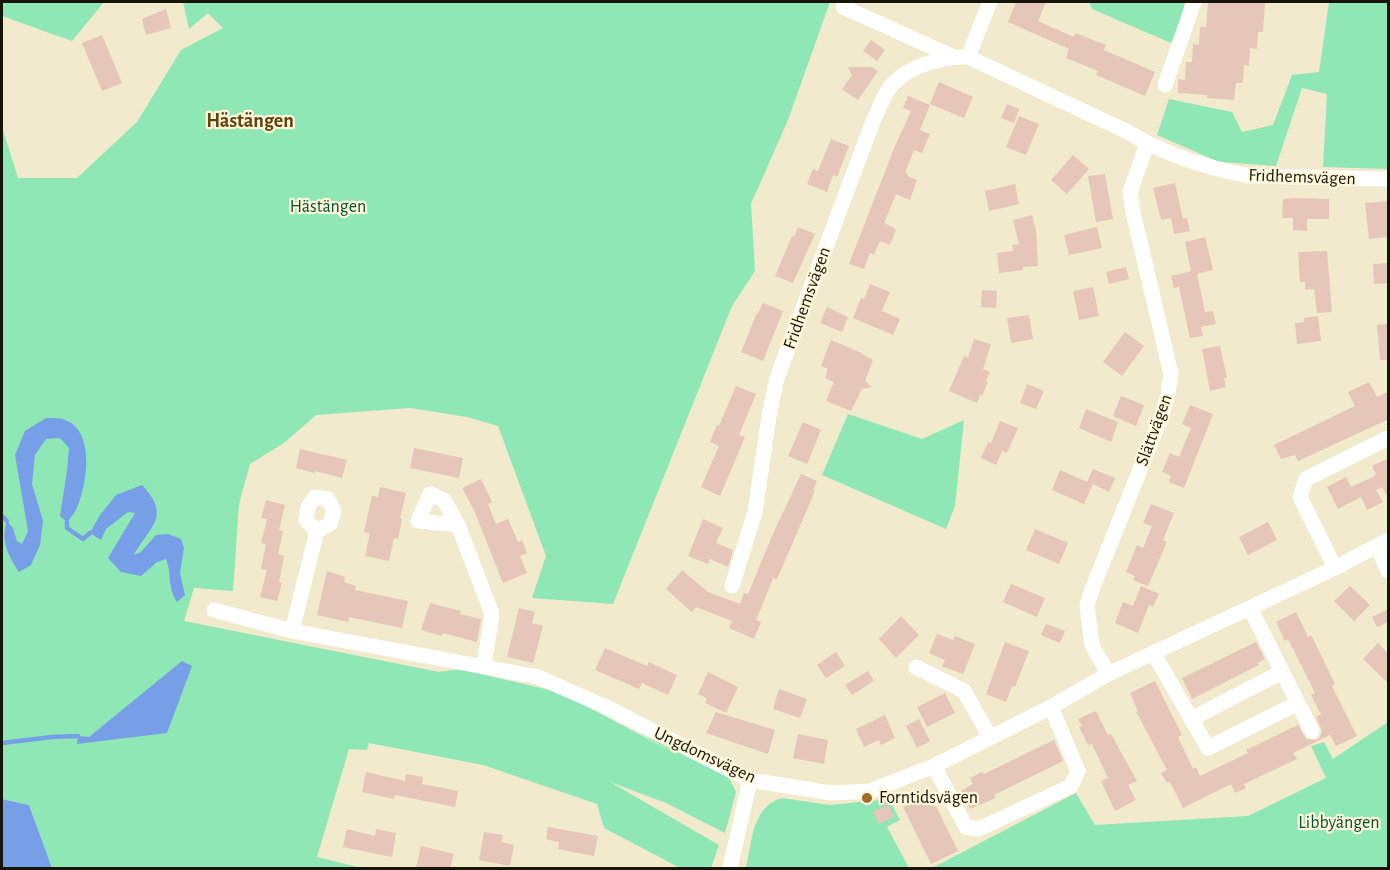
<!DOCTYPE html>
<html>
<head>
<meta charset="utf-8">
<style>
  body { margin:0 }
  #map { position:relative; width:1390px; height:870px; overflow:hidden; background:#f1eacc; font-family:"Alegreya Sans",sans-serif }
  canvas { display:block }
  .frame { position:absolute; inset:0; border:3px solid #17140a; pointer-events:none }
</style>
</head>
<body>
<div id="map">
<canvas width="1390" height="870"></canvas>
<div class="frame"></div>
</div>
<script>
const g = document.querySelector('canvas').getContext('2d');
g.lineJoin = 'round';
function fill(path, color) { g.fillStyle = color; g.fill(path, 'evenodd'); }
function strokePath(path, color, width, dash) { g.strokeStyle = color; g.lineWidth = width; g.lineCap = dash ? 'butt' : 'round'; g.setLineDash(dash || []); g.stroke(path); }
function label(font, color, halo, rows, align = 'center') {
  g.font = font + ' "Alegreya Sans",sans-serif'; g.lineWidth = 4.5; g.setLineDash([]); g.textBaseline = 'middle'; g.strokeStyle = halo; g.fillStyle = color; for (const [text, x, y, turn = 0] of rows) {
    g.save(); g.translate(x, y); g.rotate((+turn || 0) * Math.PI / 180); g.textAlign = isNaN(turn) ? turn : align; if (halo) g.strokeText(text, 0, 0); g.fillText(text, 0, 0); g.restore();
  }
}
fill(new Path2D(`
  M2,2H104L72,41L2,16Z
  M183,2H830L788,120L751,204L755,271L732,306L613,604L532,598L546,556L498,426L467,417L410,408L316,415L284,443L250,464L239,504L233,591L194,588L184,621L439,672L459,669L550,690L571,698L682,757L593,706L729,778L736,792L725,833L666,803L610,782L719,845L711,868H680L604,828L597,804L483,765L369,743L367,750L349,749L317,857L362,868H52L29,805L2,799V127L18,178H77L137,122L181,50L223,28L208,13L189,29Z
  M1089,2H1185L1179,30L1171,43L1092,9Z
  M1329,2H1388V169L1323,167L1327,94L1302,88L1276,166L1219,162L1157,135L1169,99L1232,112L1242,132L1273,125L1292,75L1319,72Z
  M848,414L922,439L964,420L955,506L946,529L822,475Z
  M1388,722V868H932L1076,793L1095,825L1248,816L1326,778L1311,746L1324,742L1333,759Z
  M782,798L830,805L889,799L900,820L887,827L909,868H746C752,842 752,806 782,798Z`), '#8fe7b6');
fill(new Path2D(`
  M46,418C52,418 60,418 65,420C96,431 87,487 76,510C74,514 70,518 67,522L60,516L67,471L69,448L60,438L46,439L35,455L32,484L43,521L40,545L31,565L19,572C8,556 0,539 7,521L13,528L17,541L22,544L28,531L15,455L25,431Z
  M142,485C172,517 150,526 134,555L141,552L156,535L168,534L181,539L184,548L180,573L185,595L177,602C167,587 172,575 166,559L157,562L141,576L121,572L108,558L135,513L128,512L106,529L101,540L90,533L100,515L116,495Z
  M182,661L192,666L167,733L77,744L78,736L89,737Z
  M2,799L29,805L52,868H2Z`), '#769fe8');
strokePath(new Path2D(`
  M2,516L7,521
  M67,522V528L83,539L90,533
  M2,743L52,737L78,736`), '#769fe8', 4.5);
fill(new Path2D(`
  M1016,2H1046L1038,21L1074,37L1075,33L1106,45L1104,50L1155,72L1145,96L1096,75L1098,71L1066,58L1069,49L1008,22Z
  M1208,2H1265L1263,32H1258L1257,49L1250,48L1249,66L1244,65L1243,83H1236L1234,100L1207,98V95L1178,93V79L1185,80L1186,62H1192L1193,44L1199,45L1200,27H1206Z
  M166,9L171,28L146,35L142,19Z
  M102,35L122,83L102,91L82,43Z
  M871,40L885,50L877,61L863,51Z
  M848,67H872L878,71L858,100L842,89L852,75Z
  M939,82L973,97L964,118L930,104Z
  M908,96L930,105L920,130L930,134L922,153L914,150L905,173L908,174L907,176L917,180L910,200L896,194L884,223L896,229L890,245L880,241L874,255L870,253L864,269L849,264L895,146L911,111L903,108Z
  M1007,104L1019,109L1014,123L1001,118Z
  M1019,116L1039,124L1026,155L1006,147Z
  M831,139L849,146L837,177L833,175L827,192L807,184L813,169L818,171Z
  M1073,155L1089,169L1067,194L1051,180Z
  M1105,174L1113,219L1096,222L1088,176Z
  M1175,183L1183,219L1187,218L1190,231L1174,234L1171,218L1161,220L1153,188Z
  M1015,184L1019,204L989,211L985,191Z
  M1294,198L1329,199V219H1307V231L1293,230V218H1282L1283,199Z
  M1389,201V237L1369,239L1365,203Z
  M1032,215L1036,229L1038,266L1023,267V270L999,273L997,253L1013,251L1012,245L1019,244L1013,220Z
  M798,227L815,234L793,283L775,276L792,236L794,237Z
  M1097,227L1102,248L1069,255L1064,235Z
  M1205,237L1213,270L1197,274L1205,312L1213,311L1216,324L1201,327L1203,336L1190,338L1179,287L1174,288L1171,276L1191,271L1185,242Z
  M1327,251L1332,312L1317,313L1314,289L1305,290V282H1300L1298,252Z
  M1389,263V283L1374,284L1373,264Z
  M1126,267L1129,279L1109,284L1106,272Z
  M870,284L890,292L882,311L900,319L893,335L853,318L861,298L864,299Z
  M1093,287L1099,316L1079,320L1073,291Z
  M982,290L997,291L996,308L981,307Z
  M763,303L783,311L763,361L741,352L757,313L758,314Z
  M827,307L848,317L842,332L820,323Z
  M1029,315L1033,339L1011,343L1007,318Z
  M1318,316L1321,341L1297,344L1295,323L1304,322V318Z
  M1389,324V360H1380L1377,325Z
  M1125,332L1144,346L1122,376L1103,362Z
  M974,339L991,344L983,369L990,372L986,381L988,382L982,396L980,395L977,403L949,391L964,356L968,358Z
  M831,340L862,353V354L873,360L865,381L872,387L862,389L851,411L826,401L834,382L825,378L828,369L821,366Z
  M1220,346L1227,378H1224L1226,387L1210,391L1202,349Z
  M1369,382L1377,397L1389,391V419L1298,461L1295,455L1281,459L1274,445L1355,406L1348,392Z
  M1027,384L1044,391L1036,409L1020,403Z
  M736,386L756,394L739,435L745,437L720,496L701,487L719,446L710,442L717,425L719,426Z
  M1121,396L1144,405L1136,426L1113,416Z
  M1190,405L1213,414L1184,488L1169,482L1171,476L1162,472L1170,453L1179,457L1191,428L1182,424Z
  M1086,409L1118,422L1111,442L1079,428Z
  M1000,421L1018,428L1007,453L1002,451L996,465L981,458L988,442L991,443Z
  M803,422L821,430L807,464L788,456Z
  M414,448L463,458L459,478L410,468Z
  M300,449L347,460L342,478L315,471V473L296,468Z
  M1389,458V499L1382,487L1376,490L1383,502L1367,510L1361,497L1338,509L1327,487L1346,477L1351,487L1373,477L1376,474L1372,466Z
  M1093,469L1115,478L1109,492L1093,484L1084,504L1052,490L1060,470L1087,482Z
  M801,474L817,481L813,490L815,491L777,579L773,578L764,601L756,620L761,622L754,639L729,628L732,621L696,607L692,612L666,589L682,570L708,592L740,604L744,593L748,594L772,536Z
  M481,479L492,502L488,504L496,524L508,519L518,542L522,540L527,553L520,556L527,573L503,583L474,510L462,488Z
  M380,487L406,493L400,518L402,519L398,539L394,538L389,561L365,556L370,533L364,532L372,496L378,497Z
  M266,500L285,505L279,530L283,531L278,554L284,556L279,582L282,583L277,601L260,597L267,570L261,569L266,544L261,543L267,519L261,518Z
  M1151,504L1174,513L1163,540L1167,542L1148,586L1133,580L1135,576L1126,572L1137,545L1143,548L1152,526L1143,523Z
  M703,519L723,528L716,543L733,550L728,567L710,559L708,564L688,556Z
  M1268,522L1277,540L1248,555L1239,537Z
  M1035,529L1068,543L1059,564L1026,550Z
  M327,571L345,577L344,582L356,586L355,590L408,601L402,628L349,617L348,622L317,615Z
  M1011,584L1045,598L1037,617L1003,602Z
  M1141,586L1159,594L1153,607L1149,605L1138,633L1115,623L1123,602L1133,606Z
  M1350,586L1370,605L1354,621L1334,601Z
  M430,603L461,611L460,614L481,619L477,642L443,633L442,636L421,630Z
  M519,608L535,612L532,623L543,626L533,663L507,657Z
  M1389,609V622L1377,627L1372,617Z
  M1296,612L1308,637L1311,635L1320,653L1335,684L1332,686L1357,736L1336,746L1330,735L1293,753L1297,759L1244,784L1246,788L1235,793L1231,784L1183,808L1170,782L1167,783L1161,773L1167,770L1139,717L1136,712L1138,711L1130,693L1155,681L1182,735L1178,737L1193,769L1196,767L1200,776L1248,753L1246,750L1298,725L1306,739L1316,740L1320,737L1322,731L1316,717L1321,714L1311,695L1315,693L1288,639L1285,641L1276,622Z
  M901,616L919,635L896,658L879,639Z
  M1046,624L1065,631L1060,643L1041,635Z
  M937,634L953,640L955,636L975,644L963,674L942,666L945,660L929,653Z
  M1005,642L1029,651L1015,687L1012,686L1006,702L986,694Z
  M1256,642L1265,659L1258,663L1259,665L1192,699L1182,678Z
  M1378,643L1389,654V684L1363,659Z
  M605,648L647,666L649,662L677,675L668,695L642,683L639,689L595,670Z
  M836,652L845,666L826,678L817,665Z
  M868,671L874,681L852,695L845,685Z
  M708,672L738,687L726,713L705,703L707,698L698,694Z
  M779,689L807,699L800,718L773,709Z
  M945,693L955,713L927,727L917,707Z
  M1096,711L1108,735L1111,734L1137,781L1128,785L1136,800L1115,811L1101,781L1108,778L1092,744L1088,745L1079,727L1082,726L1078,719Z
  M716,712L775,730L768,754L706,733Z
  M885,715L895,738L881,745L879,740L864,747L856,729Z
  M919,719L930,741L917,748L906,726Z
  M798,734L828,740L824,764L793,758Z
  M1054,740L1063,761L994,795L996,798L970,809L961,791L973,784L970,778L982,772L984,774Z
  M366,772L405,781L406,774L423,777L422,784L458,791L455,807L395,795L394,799L362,792Z
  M928,795L934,807L936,806L958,851L931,864L903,807Z
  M888,804L894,817L879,824L873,812Z
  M548,827L598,836L594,856L558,849L559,842L546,839Z
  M347,829L375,836L376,829L396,833L392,857L343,847Z
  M484,832L503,835L501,842L514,845L510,866L479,860Z
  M421,846L454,854L450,868H416Z`), '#e5c6b8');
strokePath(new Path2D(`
  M843,7L954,57
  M968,57L990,2
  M1165,85L1194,2
  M458,525L418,521L430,494L444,500L458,525L492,614L484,666
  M1377,546L1388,571
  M1335,568L1300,497L1306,479L1388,438
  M732,586L755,512L769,416L777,378L872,124C877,113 882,100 888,90C903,67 943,56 968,57L1126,131C1164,154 1206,168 1250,176L1388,179
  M1250,608L1312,731
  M214,610L292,631L538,677L604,706L750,780L831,793L870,791L934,766L1051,707L1108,674L1335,568L1388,540
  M292,631L317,531L330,524L334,511L328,499L315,497L308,507L306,520L317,531
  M1154,654L1208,748L1298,703
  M916,667L964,691L990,737
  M1108,674L1092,645L1087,605L1093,587L1162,415L1168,394L1171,374L1133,212L1130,192L1147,144
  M1191,719L1282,672
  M934,766L966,827L979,829L1071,786L1078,771L1051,707
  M730,868L750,780`), '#fff', 15);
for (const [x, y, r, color] of [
  [867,798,6,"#9f6d23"]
]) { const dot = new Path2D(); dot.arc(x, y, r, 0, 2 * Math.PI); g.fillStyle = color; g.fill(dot); strokePath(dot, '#fff7d9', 2); }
label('18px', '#17140a', '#fff7d9', [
  ["Fridhemsvägen",1302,177,2],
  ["Fridhemsvägen",807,298,-70],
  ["Slättvägen",1154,430,-70],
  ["Ungdomsvägen",705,755,25]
]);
label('18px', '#005131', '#fff7d9', [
  ["Hästängen",328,207],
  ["Libbyängen",1339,823]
]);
label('18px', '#17140a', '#fff7d9', [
  ["Forntidsvägen",879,798]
], 'left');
label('bold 20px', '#64420d', '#fff7d9', [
  ["Hästängen",250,121]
]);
</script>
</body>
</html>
